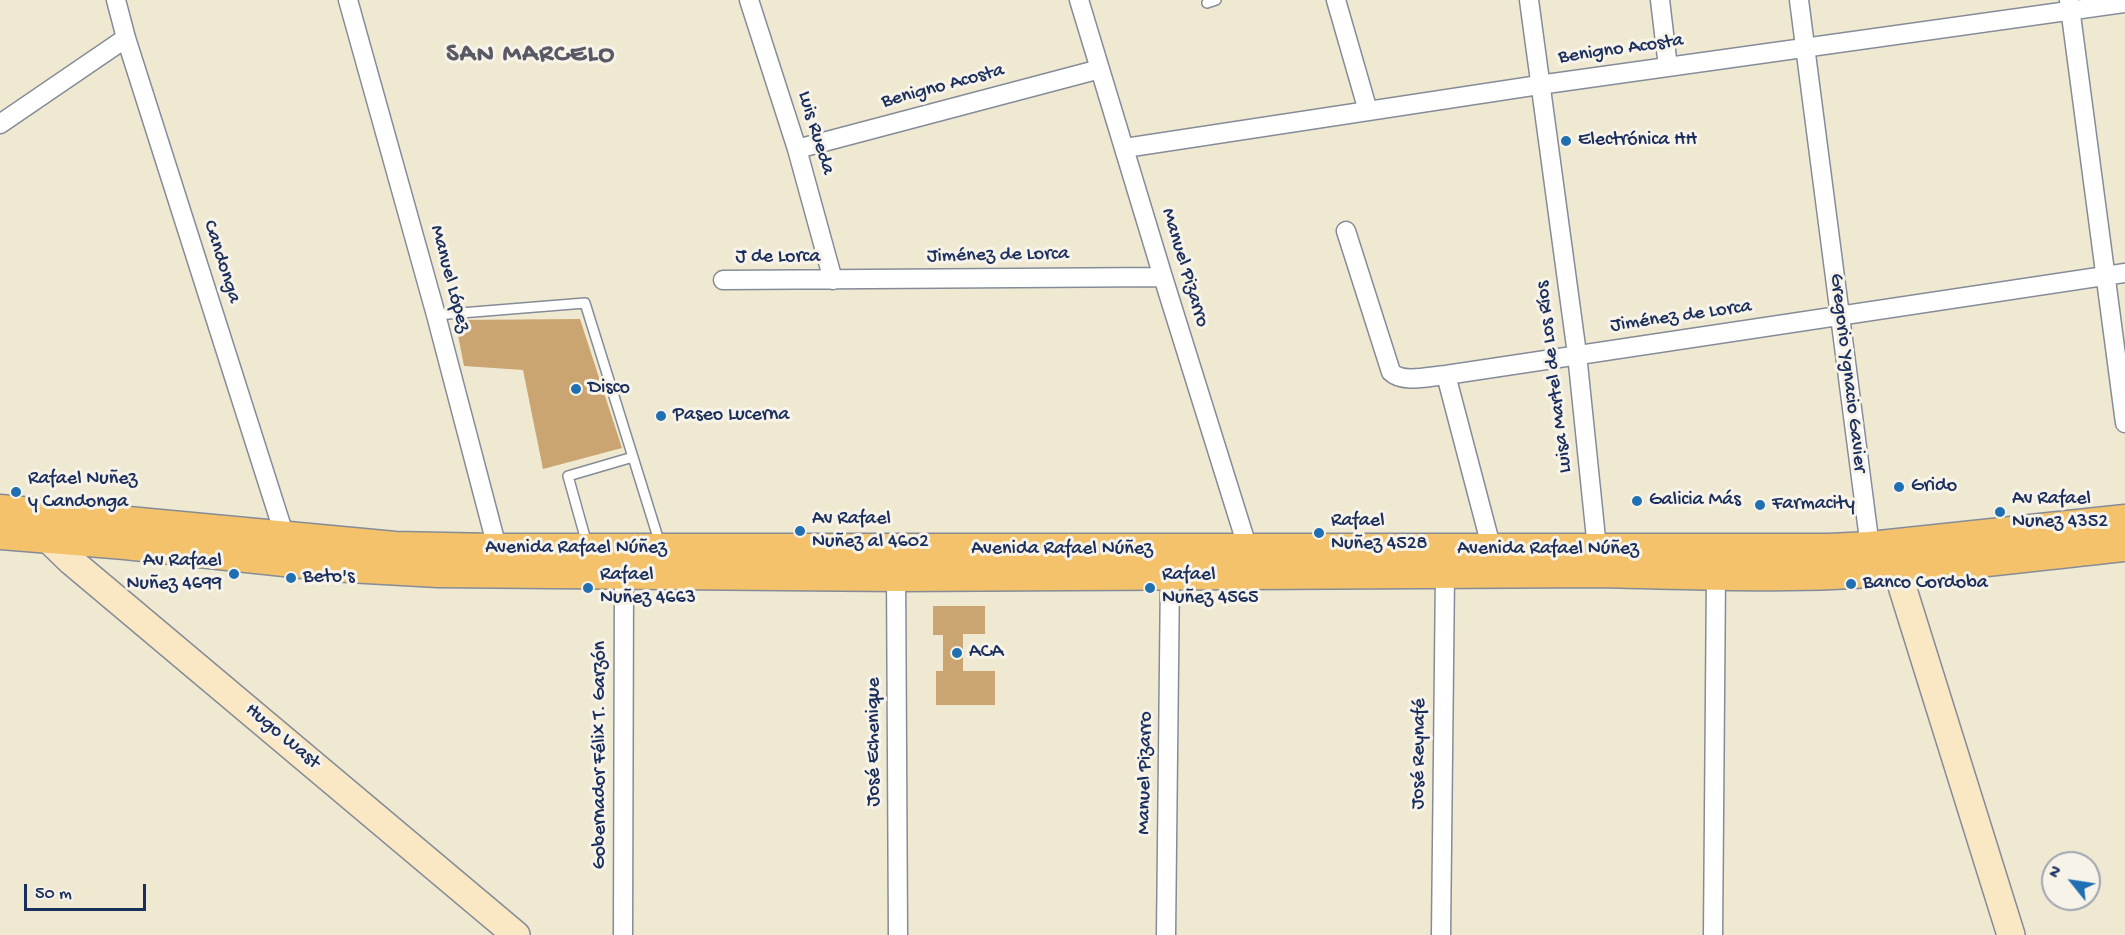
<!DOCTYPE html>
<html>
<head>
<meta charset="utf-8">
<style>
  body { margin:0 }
  #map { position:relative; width:2125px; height:935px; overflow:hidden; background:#efe9d2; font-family:"Gochi Hand",sans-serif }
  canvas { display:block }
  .north { position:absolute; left:2041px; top:851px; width:60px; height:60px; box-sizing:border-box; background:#f7f3e8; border:2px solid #9fa5b1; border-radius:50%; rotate:300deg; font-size:16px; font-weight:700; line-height:24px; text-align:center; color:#1b2f5e }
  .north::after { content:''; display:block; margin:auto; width:21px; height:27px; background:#1f6fb2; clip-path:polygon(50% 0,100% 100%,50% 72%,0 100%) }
  .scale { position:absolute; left:24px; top:884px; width:122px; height:27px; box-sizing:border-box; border:3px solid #1b2f5e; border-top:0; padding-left:8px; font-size:18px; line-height:21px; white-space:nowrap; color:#1b2f5e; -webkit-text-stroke:4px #f7f3e8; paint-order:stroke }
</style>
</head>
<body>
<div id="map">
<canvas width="2125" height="935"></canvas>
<div class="north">N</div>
<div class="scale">50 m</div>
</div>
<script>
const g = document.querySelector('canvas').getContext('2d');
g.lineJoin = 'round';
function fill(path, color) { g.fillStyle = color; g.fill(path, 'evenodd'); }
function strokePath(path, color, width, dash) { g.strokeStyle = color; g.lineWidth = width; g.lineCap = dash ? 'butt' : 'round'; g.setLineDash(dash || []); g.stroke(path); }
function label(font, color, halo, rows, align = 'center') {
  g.font = font + ' "Gochi Hand",sans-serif'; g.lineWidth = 6; g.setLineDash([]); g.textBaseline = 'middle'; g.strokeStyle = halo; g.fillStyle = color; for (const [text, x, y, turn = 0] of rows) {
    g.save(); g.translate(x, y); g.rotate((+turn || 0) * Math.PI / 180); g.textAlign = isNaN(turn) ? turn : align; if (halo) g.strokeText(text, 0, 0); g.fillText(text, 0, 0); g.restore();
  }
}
fill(new Path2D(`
  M580,319L622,448L543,469L523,370L464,366L455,320Z
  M933,606H985V634H963V671H995V705H936V671H943V635H933Z`), '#cba571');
const lane = new Path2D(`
  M1207,3L1216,0
  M436,315L585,303L660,544
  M587,544L568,476L633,457`);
const street = new Path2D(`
  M116,0L126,38L285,537
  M348,0L436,315L494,536L496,557
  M749,0L797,149L833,280
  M1079,0L1163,277L1248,549
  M1336,0L1368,111
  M1529,0L1577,354L1598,558
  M1660,0L1668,67
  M1799,0L1870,547
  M2069,0L2125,423
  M0,124L126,38
  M1125,148L1539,85L2125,3
  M797,149L1100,69
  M1346,231L1391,372C1403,384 1430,376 1446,375L2125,273
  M723,280L1163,277
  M1446,375L1492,550
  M896,568L898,935
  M623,935L624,575
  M1166,935L1170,575
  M1441,935L1445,573
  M1713,935L1716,574`);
const secondary = new Path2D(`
  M38,529L71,561L516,935
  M1879,556L1894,570L1901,583L2011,935`);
const primary = new Path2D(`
  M0,510L395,547L496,549H1829L1870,547L2125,520
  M0,534L125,544L331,566L438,572L897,576L1599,572C1697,574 1797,579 1894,570C1971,564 2048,554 2125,546`);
strokePath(lane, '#858c98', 12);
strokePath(street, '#858c98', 21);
strokePath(secondary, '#858c98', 30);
strokePath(primary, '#858c98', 33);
strokePath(lane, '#fff', 9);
strokePath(street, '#fff', 18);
strokePath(secondary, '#fae7c3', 27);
strokePath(primary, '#f3c26a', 30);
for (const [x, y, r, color] of [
  [1566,141,6,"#1f6fb2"],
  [576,389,6,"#1f6fb2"],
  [661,416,6,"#1f6fb2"],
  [1899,487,6,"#1f6fb2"],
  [16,492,6,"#1f6fb2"],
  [1637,501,6,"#1f6fb2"],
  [1760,505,6,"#1f6fb2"],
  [2000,512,6,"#1f6fb2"],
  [800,531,6,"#1f6fb2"],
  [1319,533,6,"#1f6fb2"],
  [234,574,6,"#1f6fb2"],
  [291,578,6,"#1f6fb2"],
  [1851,584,6,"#1f6fb2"],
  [588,588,6,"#1f6fb2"],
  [1150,588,6,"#1f6fb2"],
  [957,653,6,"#1f6fb2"]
]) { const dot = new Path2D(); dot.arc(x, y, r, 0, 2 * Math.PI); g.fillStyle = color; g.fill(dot); strokePath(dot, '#f7f3e8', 2); }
label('20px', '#1b2f5e', '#f7f3e8', [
  ["Benigno Acosta",1621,50,-8],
  ["Benigno Acosta",943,87,-15],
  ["Luis Rueda",815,133,73],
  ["Jiménez de Lorca",998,256,-1],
  ["J de Lorca",778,258],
  ["Candonga",221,262,72],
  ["Manuel Pizarro",1184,268,73],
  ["Manuel López",449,279,75],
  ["Jiménez de Lorca",1681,317,-8],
  ["Gregorio Ygnacio Gavier",1847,373,83],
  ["Luisa Martel de Los Ríos",1555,377,-97],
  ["Avenida Rafael Núñez",576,549],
  ["Avenida Rafael Núñez",1062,550],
  ["Avenida Rafael Núñez",1548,550],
  ["Hugo Wast",282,737,40],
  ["José Echenique",875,742,-90],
  ["José Reynafé",1420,754,-89],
  ["Gobernador Félix T. Garzón",601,755,-90],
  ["Manuel Pizarro",1146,773,-89]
]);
label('20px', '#1b2f5e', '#f7f3e8', [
  ["Electrónica HH",1578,141],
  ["Disco",588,389],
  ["Paseo Lucerna",673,416],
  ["Rafael Nuñez",28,480],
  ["y Candonga",28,503],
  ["Grido",1911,487],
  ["Av Rafael",2012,500],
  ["Nunez 4352",2012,523],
  ["Galicia Más",1649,501],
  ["Farmacity",1772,505],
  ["Av Rafael",812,520],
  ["Nuñez al 4602",812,543],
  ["Rafael",1331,522],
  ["Nuñez 4528",1331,545],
  ["Av Rafael",222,562,"right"],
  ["Nuñez 4699",222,585,"right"],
  ["Rafael",600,576],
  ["Nuñez 4663",600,599],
  ["Rafael",1162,576],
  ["Nuñez 4565",1162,599],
  ["Beto's",303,578],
  ["Banco Cordoba",1863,584],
  ["ACA",969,653]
], 'left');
g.letterSpacing = '1.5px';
label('bold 26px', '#595865', '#f7f3e8', [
  ["SAN MARCELO",531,56]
]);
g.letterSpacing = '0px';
</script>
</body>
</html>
